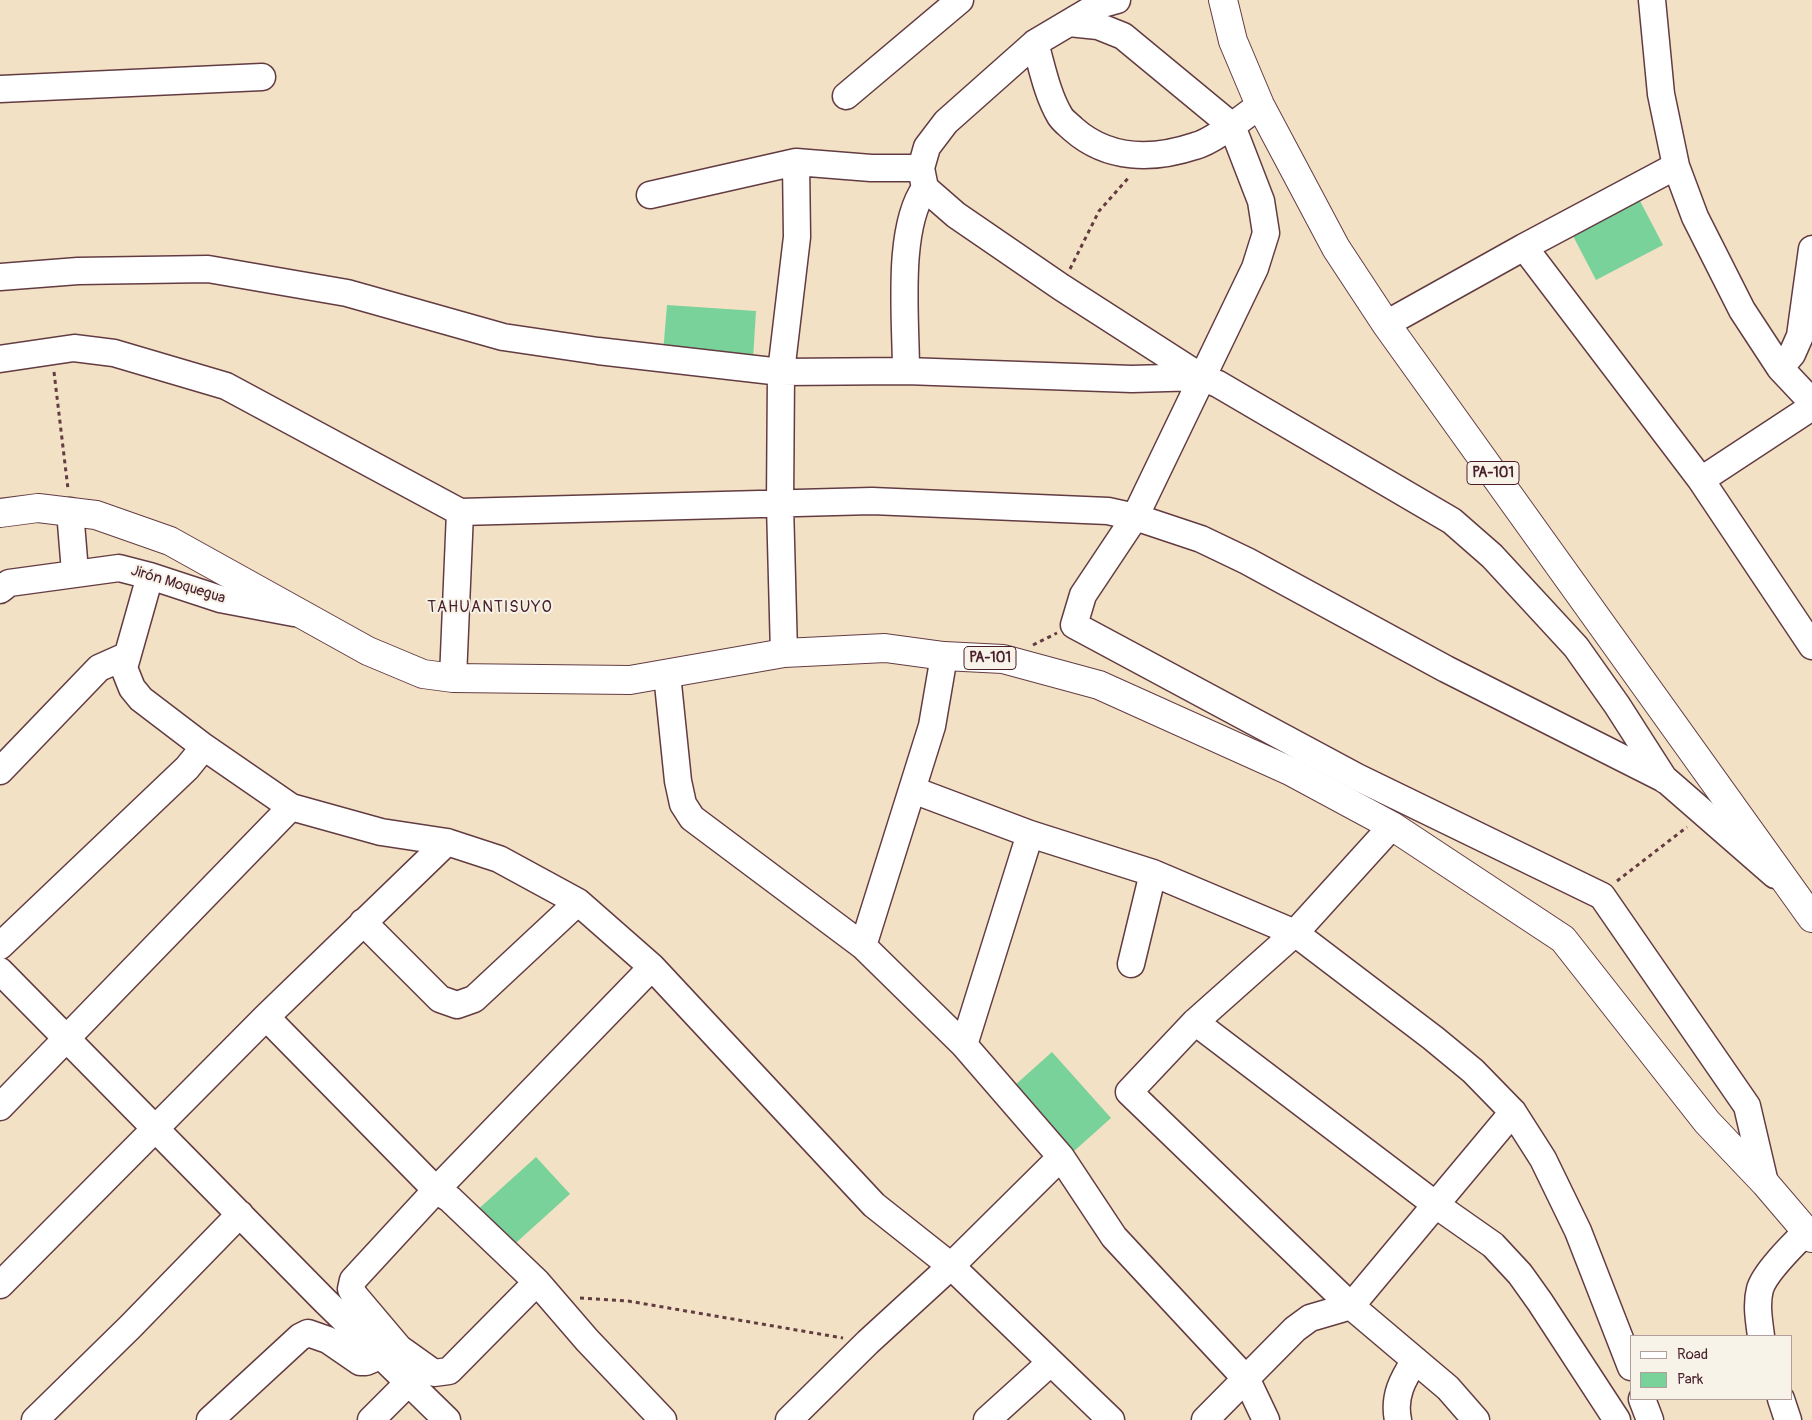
<!DOCTYPE html>
<html>
<head>
<meta charset="utf-8">
<style>
  body { margin:0 }
  #map { position:relative; width:1812px; height:1420px; overflow:hidden; background:#f3e1c6; font-family:Pangolin,sans-serif }
  canvas { display:block }
  .legend { position:absolute; left:1630px; top:1335px; width:162px; height:65px; box-sizing:border-box; background:#f7f3e8; border:1px solid #b29e9c; margin:0; padding:6px 9px; list-style:none; font-size:15px; color:#4a1f2b }
  .legend li { display:flex; align-items:center; gap:10px; height:25px }
  .legend b { width:25px; border:1px solid #b29e9c }
</style>
</head>
<body>
<div id="map">
<canvas width="1812" height="1420"></canvas>
<ul class="legend">
<li><b style="height:6px;background:#fff"></b>Road</li>
<li><b style="height:14px;background:#78d299"></b>Park</li>
</ul>
</div>
<script>
const g = document.querySelector('canvas').getContext('2d');
g.lineJoin = 'round';
function fill(path, color) { g.fillStyle = color; g.fill(path, 'evenodd'); }
function strokePath(path, color, width, dash) { g.strokeStyle = color; g.lineWidth = width; g.lineCap = dash ? 'butt' : 'round'; g.setLineDash(dash || []); g.stroke(path); }
function label(font, color, halo, rows, align = 'center') {
  g.font = font + ' Pangolin,sans-serif'; g.lineWidth = 4; g.setLineDash([]); g.textBaseline = 'middle'; g.strokeStyle = halo; g.fillStyle = color; for (const [text, x, y, turn = 0] of rows) {
    g.save(); g.translate(x, y); g.rotate((+turn || 0) * Math.PI / 180); g.textAlign = isNaN(turn) ? turn : align; if (halo) g.strokeText(text, 0, 0); g.fillText(text, 0, 0); g.restore();
  }
}
fill(new Path2D(`
  M1639,199L1663,245L1596,280L1572,234Z
  M667,305L756,311L753,359L663,353Z
  M1052,1052L1111,1118L1073,1152L1014,1086Z
  M536,1157L570,1194L508,1250L474,1213Z`), '#78d299');
const minor = new Path2D(`
  M1117,0L1099,5L1035,43L946,122L927,147L921,168L925,188L956,215L1061,287L1201,377L1218,384L1452,521L1492,556L1576,647L1617,705L1665,780
  M1652,0L1661,94L1676,166L1695,217L1742,310L1780,368L1792,354L1800,336L1812,249
  M1035,43C1042,67 1047,94 1060,116C1063,121 1069,125 1073,129C1108,160 1153,160 1195,146C1208,143 1220,133 1232,126L1123,36L1098,26L1069,23
  M0,89L262,77
  M846,96L960,0
  M1260,105L1232,126L1261,201L1266,233L1255,268L1135,517L1083,595L1074,625L1357,777L1602,896L1747,1106L1765,1183
  M650,195L796,162L871,168H921
  M1524,247L1676,166
  M0,277L78,271L208,269L347,293L503,337L598,351L781,372L906,371L1132,379L1201,377
  M1386,324L1524,247L1701,480L1812,646
  M0,359L74,348L114,353L226,386L460,512L872,501L1108,511L1135,517L1201,539L1247,561L1446,669L1666,780L1775,875
  M1780,368L1812,402
  M906,371C906,320 896,229 925,188
  M1701,480L1812,407
  M70,511L75,572
  M150,576L124,668L132,688L141,699L204,747L291,807L381,832L447,842L499,859L578,902L652,967L874,1205L951,1266L1111,1420
  M0,590L9,583L119,568L150,576L220,599L294,613
  M784,653L780,505L781,372L797,237L796,162
  M667,674L678,781L683,804L692,818L863,946L964,1045L1061,1157L1114,1237L1247,1380L1266,1420
  M453,678L460,512
  M0,771L99,668L126,656
  M913,790L1030,834L1153,873L1295,933L1433,1038L1473,1071L1513,1112L1543,1159L1578,1231L1631,1367
  M1392,826L1295,933L1195,1022L1129,1092L1351,1306L1448,1388L1476,1420
  M363,922L440,999L457,1005L474,999L578,902
  M0,946L187,768L204,747
  M863,946L932,726L944,656
  M1131,964L1153,873
  M0,971L324,1300L447,1420
  M266,1017L436,1190L450,1199L537,1282L587,1340L663,1420
  M1195,1022L1436,1205L1493,1245L1520,1274L1540,1302L1617,1420
  M964,1045L1030,834
  M0,1107L291,807
  M0,1285L266,1017L447,842
  M1761,1336C1759,1321 1756,1304 1760,1289C1765,1272 1794,1244 1807,1231
  M399,1348L355,1296L351,1289L353,1280L436,1190L652,967
  M1642,1399L1650,1420
  M1781,1399L1788,1420
  M35,1420L130,1327L240,1214
  M210,1420L300,1337L308,1333L328,1340L360,1362H366L399,1348L434,1373L449,1371L537,1282
  M371,1420L409,1382
  M789,1420L868,1342L951,1266L1061,1157
  M987,1420L1050,1363
  M1205,1420L1295,1329L1310,1318L1351,1306L1513,1112
  M1398,1420C1393,1396 1403,1379 1415,1360`);
const major = new Path2D(`
  M1223,0L1233,41L1260,105L1336,248L1386,324L1812,918
  M0,513L38,508L96,515L170,541L368,651L423,674L453,678L630,680L784,653L885,648L944,656L1003,659L1099,685L1290,771L1392,826L1563,939L1707,1122L1765,1183L1812,1238`);
strokePath(minor, '#633c42', 29);
strokePath(major, '#633c42', 30);
strokePath(new Path2D(`
  M1070,269L1099,211L1130,176
  M54,372L68,489
  M1033,645L1057,633
  M1617,881L1687,827
  M580,1298L628,1301L843,1338`), '#633c42', 3, [4, 4]);
strokePath(minor, '#fff', 26);
strokePath(major, '#fff', 28);
for (const [x, y, w] of [
  [1493,473,52],
  [990,658,52]
]) { const box = new Path2D(); box.roundRect(x - w / 2, y - 11.5, w, 23, 4); g.fillStyle = '#f7f3e8'; g.fill(box); strokePath(box, '#4a1f2b', 1); }
label('bold 14px', '#4a1f2b', null, [
  ["PA-101",1493,473],
  ["PA-101",990,658]
]);
label('15px', '#4a1f2b', '#f7f3e8', [
  ["Jirón Moquegua",178,585,17]
]);
g.letterSpacing = '1px';
label('16px', '#4a1f2b', '#f7f3e8', [
  ["TAHUANTISUYO",490,608]
]);
g.letterSpacing = '0px';
</script>
</body>
</html>
